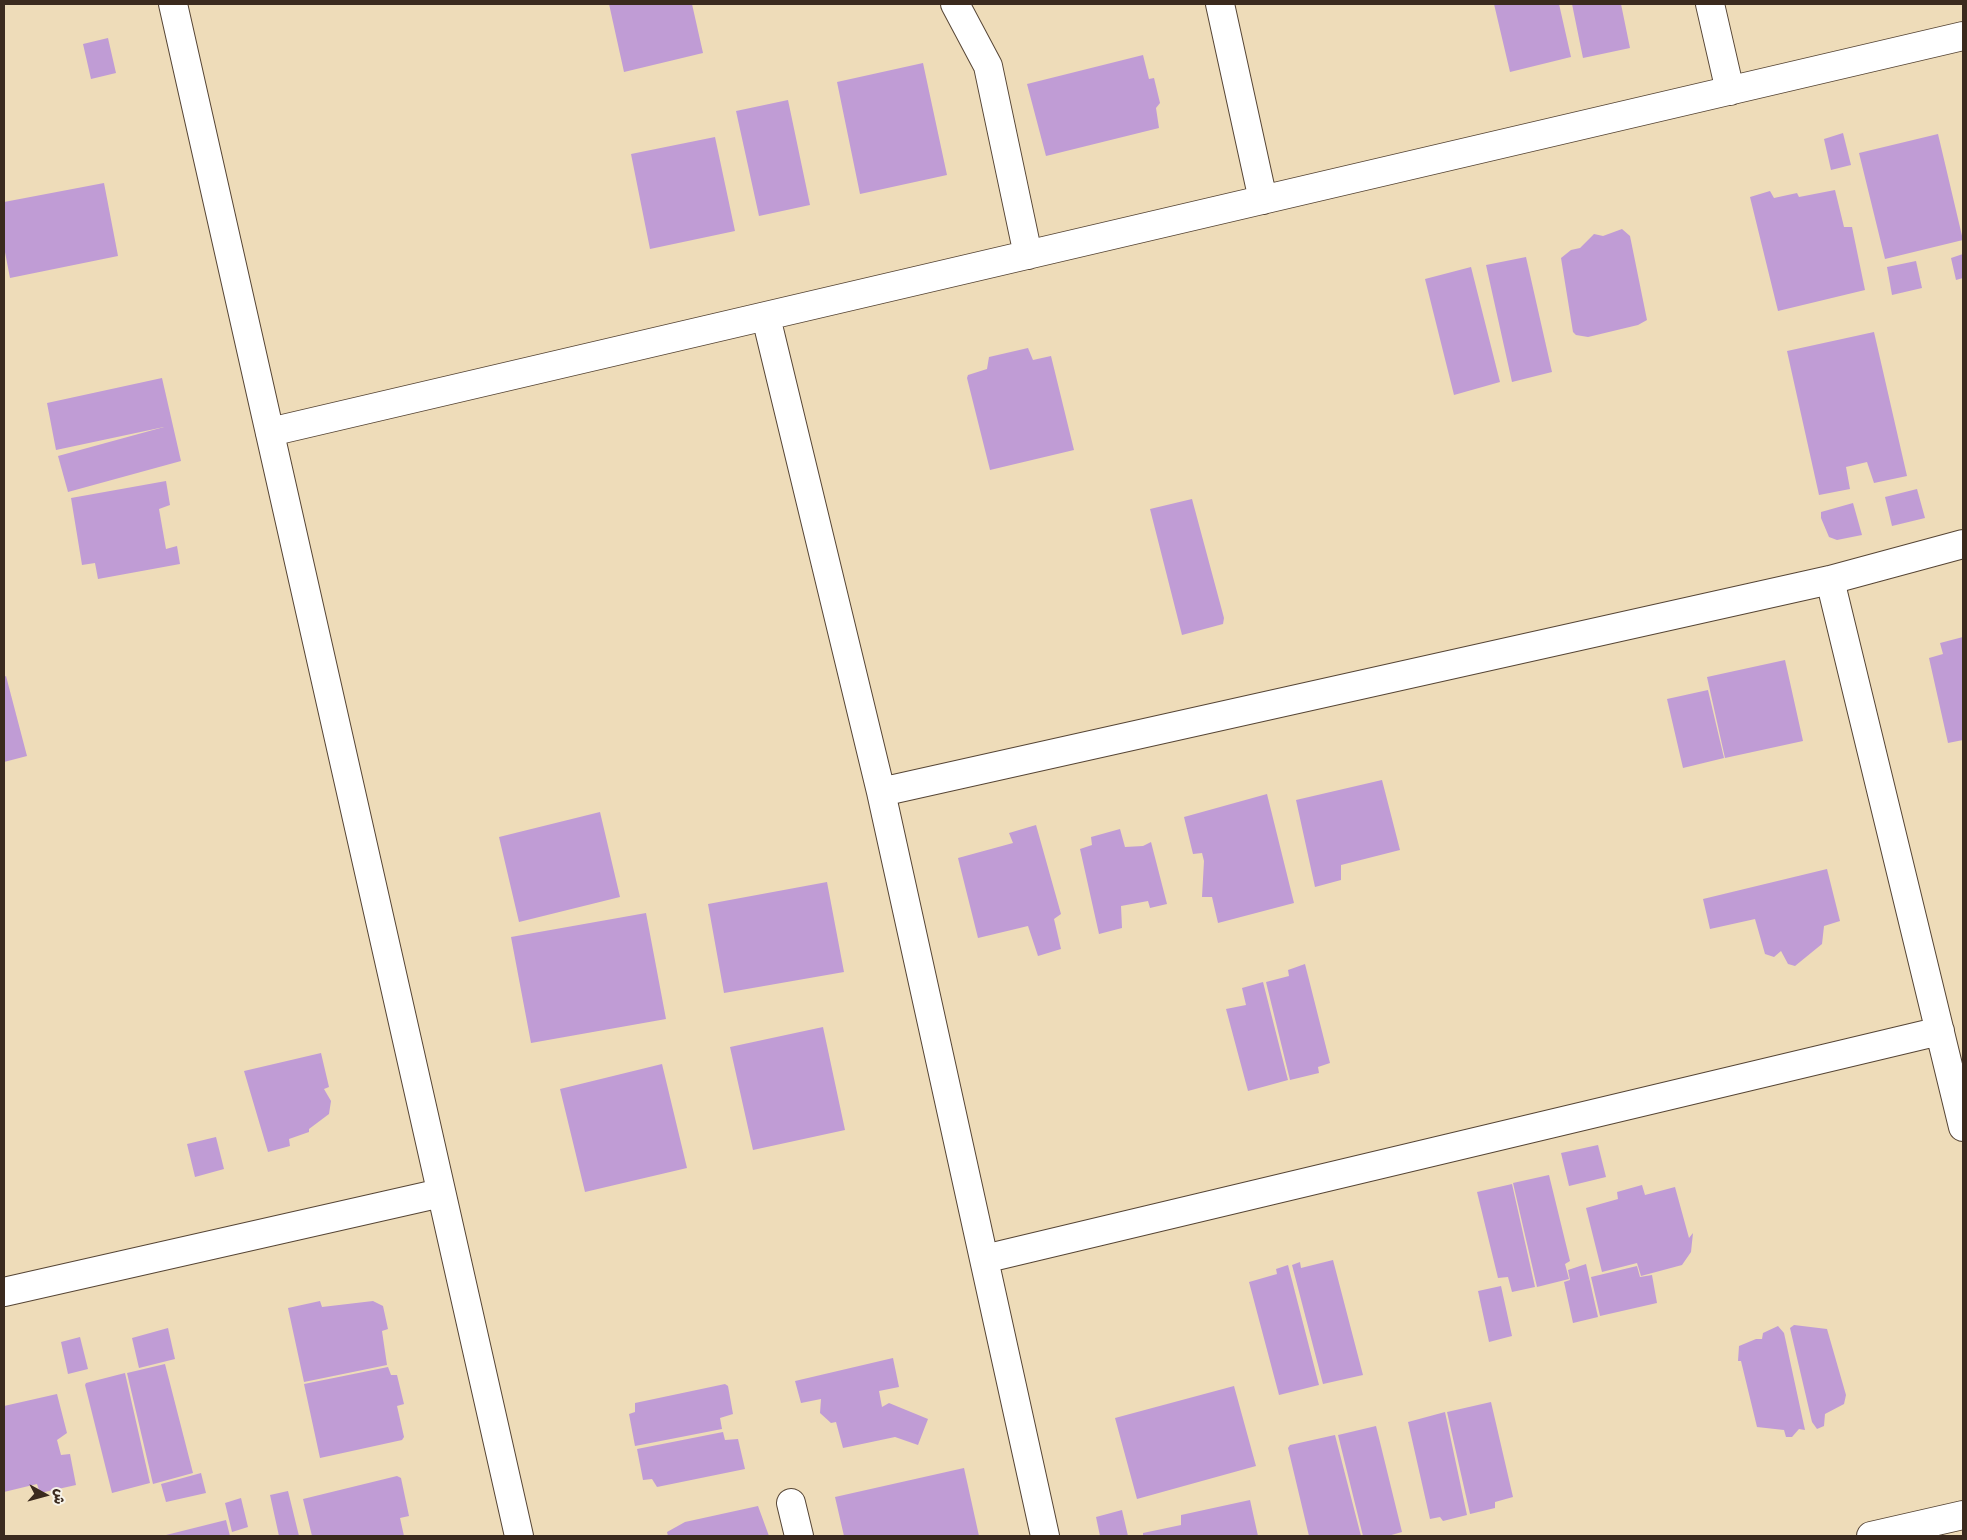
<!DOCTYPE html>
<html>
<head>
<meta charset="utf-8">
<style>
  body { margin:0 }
  #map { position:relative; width:1967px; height:1540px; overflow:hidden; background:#eedcb9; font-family:Mali,"Playpen Sans Arabic",sans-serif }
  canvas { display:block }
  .frame { position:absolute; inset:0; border:5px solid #3b2a1e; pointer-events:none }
  .north { position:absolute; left:20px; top:1470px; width:50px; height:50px; -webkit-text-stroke:4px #f7f3e8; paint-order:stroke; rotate:97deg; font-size:14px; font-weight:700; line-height:20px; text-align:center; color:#3b2a1e }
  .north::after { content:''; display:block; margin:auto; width:18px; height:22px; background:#3b2a1e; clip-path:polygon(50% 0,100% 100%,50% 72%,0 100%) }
</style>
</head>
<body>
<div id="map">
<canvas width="1967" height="1540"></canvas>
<div class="frame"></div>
<div class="north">ش</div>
</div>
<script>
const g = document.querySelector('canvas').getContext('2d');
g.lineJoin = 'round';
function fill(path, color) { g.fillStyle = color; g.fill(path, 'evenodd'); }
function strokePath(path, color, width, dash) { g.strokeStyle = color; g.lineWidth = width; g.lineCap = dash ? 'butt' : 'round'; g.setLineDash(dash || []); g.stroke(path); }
fill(new Path2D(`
  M609,4H692L703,53L624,72Z
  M1494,4H1559L1571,57L1510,72Z
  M1572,4H1621L1630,48L1583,58Z
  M108,38L116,73L91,79L83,44Z
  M1143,55L1149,79L1154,78L1160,103L1156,108L1159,128L1046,156L1027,84Z
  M923,63L947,175L860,194L837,82Z
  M788,100L810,205L759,216L736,111Z
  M1843,133L1851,165L1831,170L1824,139Z
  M1938,134L1963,240L1885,259L1859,153Z
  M715,137L735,231L650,249L631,154Z
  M104,183L118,256L10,278L4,247V202Z
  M1835,190L1844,227H1852L1865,290L1778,311L1750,197L1770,191L1774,198L1797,193L1799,197Z
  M1622,229L1630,236L1647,320L1638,325L1588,337L1576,335L1573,332L1561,258L1571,250L1580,248L1594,234L1603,236Z
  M1963,254V278L1956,280L1951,258Z
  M1526,257L1552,372L1512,382L1486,265Z
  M1916,261L1922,288L1892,295L1887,267Z
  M1471,267L1500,382L1454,395L1425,279Z
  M1874,332L1907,476L1874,483L1867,462L1846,467L1850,489L1819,495L1787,351Z
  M1028,348L1033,360L1051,356L1074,450L990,470L967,378L968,375L987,369L989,357Z
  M162,378L181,461L68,492L58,456L164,427L56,450L47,403Z
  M166,481L170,505L159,509L166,549L177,546L180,564L98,579L95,563L82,565L71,498Z
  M1917,489L1925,518L1892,526L1885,497Z
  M1192,499L1224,618L1223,624L1182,635L1150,509Z
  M1853,503L1862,535L1837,540L1829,537L1821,518V512Z
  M1963,637V740L1948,743L1929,658L1943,654L1940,643Z
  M1785,660L1803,741L1725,758L1707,677Z
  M6,676L27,756L4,762V677Z
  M1708,690L1724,758L1683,768L1667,699Z
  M1382,780L1400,850L1341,865V880L1315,887L1296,800Z
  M1267,794L1294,903L1218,923L1212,897H1202L1204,861L1202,853L1193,854L1184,817Z
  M600,812L620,897L519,922L499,837Z
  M1036,825L1061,914L1054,919L1061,949L1038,956L1028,926L978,938L958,858L1013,843L1009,833Z
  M1120,829L1125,847L1143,846L1151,842L1167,904L1150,908L1148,901L1121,906L1122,928L1099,934L1080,849L1092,845L1091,837Z
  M1827,869L1840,921L1824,926L1822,944L1795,966L1788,964L1781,951L1774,957L1765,954L1755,919L1710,929L1703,899Z
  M827,882L844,972L724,993L708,904Z
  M646,913L666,1019L531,1043L511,937Z
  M1305,964L1330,1063L1318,1067L1319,1073L1290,1080L1266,982L1289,976L1288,970Z
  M1263,982L1288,1080L1248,1091L1226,1009L1246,1005L1242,988Z
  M823,1027L845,1130L753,1150L730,1047Z
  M321,1053L329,1087L324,1089L331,1101L329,1114L309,1129V1132L289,1139L290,1146L268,1152L244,1071Z
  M662,1064L687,1168L585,1192L560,1089Z
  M216,1137L224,1169L195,1177L187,1144Z
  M1598,1145L1606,1177L1569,1186L1561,1153Z
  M1549,1175L1570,1261L1565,1264L1569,1279L1537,1287L1513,1183Z
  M1512,1184L1535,1287L1512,1292L1508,1277L1498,1278L1477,1192Z
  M1642,1185L1645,1195L1675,1187L1689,1238L1693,1233L1691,1252L1682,1265L1641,1276L1637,1263L1602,1272L1586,1208L1618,1199L1617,1192Z
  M1333,1260L1363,1375L1323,1384L1292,1265L1300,1262L1301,1268Z
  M1586,1264L1598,1317L1573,1323L1564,1282L1570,1280L1568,1270Z
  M1288,1265L1319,1385L1279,1395L1249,1282L1277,1274L1276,1269Z
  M1637,1266L1640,1277L1652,1275L1657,1303L1600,1316L1591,1277Z
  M1501,1286L1512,1336L1489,1342L1478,1291Z
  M320,1301L322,1307L373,1301L383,1306L388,1329L382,1331L387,1365L304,1382L288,1308Z
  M1794,1325L1827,1329L1846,1395L1844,1404L1825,1414L1824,1426L1817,1429L1812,1422L1790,1328Z
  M1778,1326L1784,1333L1805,1430L1799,1429L1792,1437H1786L1784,1430L1757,1427L1741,1361H1738L1739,1346L1756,1339H1762L1763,1333Z
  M168,1328L175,1359L139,1368L132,1338Z
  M80,1337L88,1369L68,1374L61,1342Z
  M893,1358L899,1387L879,1391L882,1407L889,1403L928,1419L918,1445L895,1437L843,1448L836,1422L831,1423L820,1413L821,1399L801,1403L795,1381Z
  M165,1364L193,1473L153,1484L127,1373Z
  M388,1367L391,1375H397L404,1404L397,1406L404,1437L402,1440L320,1458L304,1384Z
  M125,1373L150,1483L112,1493L85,1385L86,1383Z
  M725,1384L728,1386L733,1414L720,1418L722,1429L635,1446L629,1414L635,1412V1403Z
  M1234,1386L1256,1466L1137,1499L1115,1418Z
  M57,1394L67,1433L57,1440L61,1455L70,1454L76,1485L40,1493L37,1484L4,1492V1406Z
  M1491,1402L1513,1497L1495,1502V1508L1470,1514L1447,1412Z
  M1445,1412L1467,1515L1443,1521L1440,1517L1430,1519L1408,1422Z
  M1376,1426L1402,1532L1388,1536H1363L1338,1435Z
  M723,1432L725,1440L738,1439L745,1469L657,1487L652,1479L643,1480L637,1449Z
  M1335,1435L1361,1536H1309L1288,1448L1290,1445Z
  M964,1468L979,1536H844L835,1497Z
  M201,1473L206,1493L166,1502L161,1484Z
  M397,1476L401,1478L409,1516L400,1518L404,1536H312L303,1499Z
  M288,1491L299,1536H279L270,1495Z
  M241,1498L248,1527L232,1532L225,1503Z
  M1250,1500L1258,1536H1143V1533L1181,1525V1515Z
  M758,1506L769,1536H668L667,1532L685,1522Z
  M1122,1510L1128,1536H1100L1096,1517Z
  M226,1520L230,1536H162Z`), '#c09cd5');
const minor = new Path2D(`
  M955,4L988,66L1028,255
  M1220,4L1263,200
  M1710,4L1730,91
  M766,317L881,792L1045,1536
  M270,432L1963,36
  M1830,580L1963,1127
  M881,792L1830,580L1963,544
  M984,1259L1940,1031
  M4,1292L441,1193
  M791,1503L799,1536
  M1871,1536L1963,1515`);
const tertiary = new Path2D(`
  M173,4L519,1536`);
strokePath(minor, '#564535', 30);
strokePath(tertiary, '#564535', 30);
strokePath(minor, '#fff', 28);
strokePath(tertiary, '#fff', 28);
</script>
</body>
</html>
